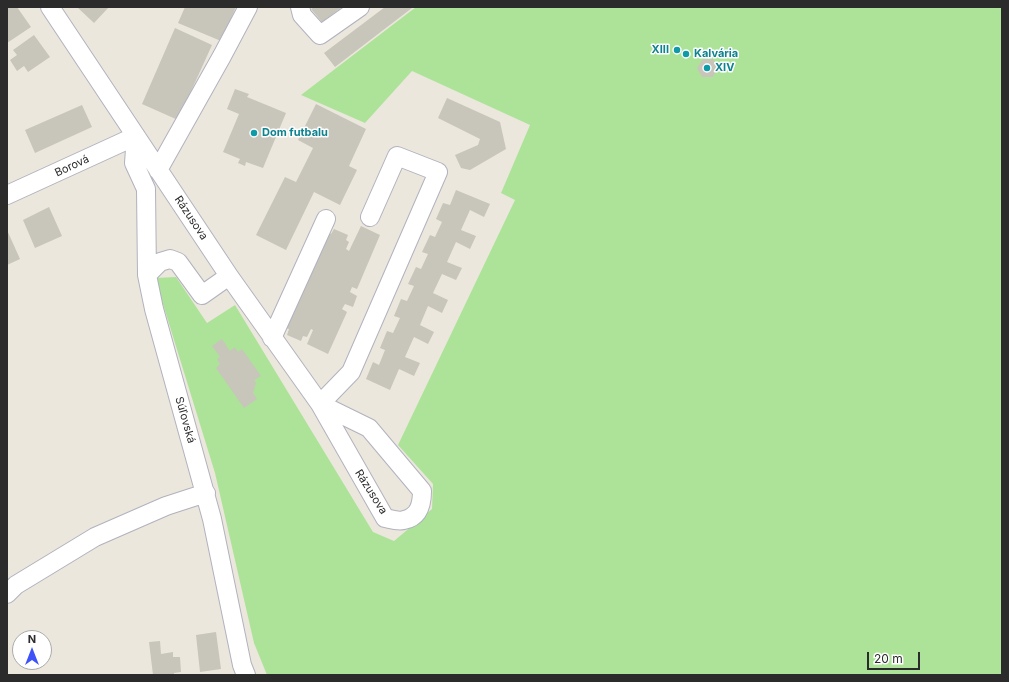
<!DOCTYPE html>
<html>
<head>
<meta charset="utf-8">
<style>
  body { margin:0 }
  #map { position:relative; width:1009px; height:682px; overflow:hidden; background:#ece7dd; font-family:Inter,sans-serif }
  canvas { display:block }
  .frame { position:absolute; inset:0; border:8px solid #2b2b2b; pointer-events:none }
  .north { position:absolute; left:12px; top:630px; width:40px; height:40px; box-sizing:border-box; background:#fff; border:1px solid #aaa; border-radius:50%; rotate:0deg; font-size:11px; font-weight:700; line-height:16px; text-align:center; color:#2b2b2b }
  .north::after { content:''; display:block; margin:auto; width:14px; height:18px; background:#3d53f9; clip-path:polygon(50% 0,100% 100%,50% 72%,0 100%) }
  .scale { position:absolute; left:867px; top:652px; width:53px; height:18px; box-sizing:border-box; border:2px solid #2b2b2b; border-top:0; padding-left:5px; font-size:12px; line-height:14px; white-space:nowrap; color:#2b2b2b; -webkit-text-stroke:3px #fff; paint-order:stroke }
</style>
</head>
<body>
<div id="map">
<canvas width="1009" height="682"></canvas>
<div class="frame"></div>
<div class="north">N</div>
<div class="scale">20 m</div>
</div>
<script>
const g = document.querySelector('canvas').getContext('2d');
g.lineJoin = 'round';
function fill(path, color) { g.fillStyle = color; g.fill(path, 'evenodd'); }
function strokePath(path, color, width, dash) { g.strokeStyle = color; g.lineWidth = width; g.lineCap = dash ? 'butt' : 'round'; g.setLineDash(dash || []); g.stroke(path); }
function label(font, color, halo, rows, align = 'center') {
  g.font = font + ' Inter,sans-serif'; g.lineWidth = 3; g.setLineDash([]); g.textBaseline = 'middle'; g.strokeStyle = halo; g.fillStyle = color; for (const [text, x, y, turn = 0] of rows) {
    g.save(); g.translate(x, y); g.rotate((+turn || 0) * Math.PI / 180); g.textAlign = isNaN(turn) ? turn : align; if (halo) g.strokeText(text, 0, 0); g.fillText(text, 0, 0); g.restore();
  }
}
fill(new Path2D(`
  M416,7H1002V675H267L254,643L215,473L155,278L176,277L207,323L235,305L373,532L394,541L432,509L433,484L398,445L515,200L501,193L530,125L412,71L365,123L301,95Z`), '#ade399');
fill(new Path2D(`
  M7,7H17L31,27L7,43Z
  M77,7H109L94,23Z
  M185,7H236L221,41L178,23Z
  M314,7H342L322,22L311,9Z
  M385,7H411L412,8L335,67L324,53Z
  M175,28L212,45L178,120L142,104Z
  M34,35L50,57L28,72L24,66L17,71L10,60L17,55L13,50Z
  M677,45L681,48L677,54L673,51Z
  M703,59H713L718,68L713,77H702L697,68Z
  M235,89L249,94L247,97L286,113L263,168L246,162L245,166L238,163L240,159L223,152L239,114L227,109Z
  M447,98L500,122L506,149L470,170L461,168L455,155L478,145L480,139L438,118Z
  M316,104L366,129L349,166L357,170L340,205L314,192L286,250L256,235L285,177L296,182L313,148L298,140Z
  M82,105L92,127L35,153L25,130Z
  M456,190L490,204L484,217L470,210L461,230L476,236L470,249L456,242L447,262L462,268L456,280L442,274L433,293L448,300L442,313L428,306L420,325L434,332L428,344L414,337L405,357L420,363L414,376L399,369L390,390L366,379L373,362L379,365L385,350L380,348L387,331L393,333L400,318L394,316L401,299L407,301L414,286L408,284L416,267L421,269L428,254L422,252L430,235L435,237L442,222L436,219L443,203L450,205Z
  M49,207L62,236L35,248L23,220Z
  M361,226L380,235L357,289L352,287L350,292L357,296L353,307L345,304L342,309L347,312L328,354L307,344L313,330L311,329L307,337L303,336L301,341L287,335L289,329L285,328L328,232L331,234L334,229L348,235L346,240L349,242L346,249L349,251Z
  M7,230L20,259L7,265Z
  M222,339L230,351L235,347L238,352L242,349L261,376L254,380L256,383L253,393L257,399L244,408L216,368L220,364L217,359L220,357L212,346Z
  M216,632L221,669L200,672L196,635Z
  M160,641L161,654L173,652V657H180L181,672L174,673V675H153L149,642Z`), '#c8c5bb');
const minor = new Path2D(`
  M50,7L229,276L320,404L369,428L422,491C422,504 419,517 404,520C399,522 390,519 385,518L320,404L351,372L438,172L397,156L370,217
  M300,7L302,15L320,35L360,7
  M158,170L222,56L248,7
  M7,195L136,136L134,163L146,189L147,275
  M229,276L202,295L178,262L170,259L160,262L147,275L154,309L212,519L242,665L246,675
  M272,338L326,219
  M7,594L16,585L95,537L166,506L206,493`);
strokePath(minor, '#b1b2be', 20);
strokePath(minor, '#fff', 18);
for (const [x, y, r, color] of [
  [677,50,4,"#0f9aa8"],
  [686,54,4,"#0f9aa8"],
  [707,68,4,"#0f9aa8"],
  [254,133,4,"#0f9aa8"]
]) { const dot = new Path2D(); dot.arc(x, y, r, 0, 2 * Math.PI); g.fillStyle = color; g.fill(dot); strokePath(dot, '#fff', 1.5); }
label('bold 11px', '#0d838f', '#fff', [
  ["XIII",669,50,"right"],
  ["Kalvária",694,54],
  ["XIV",715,68],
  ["Dom futbalu",262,133]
], 'left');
label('11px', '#2b2b2b', '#fff', [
  ["Borová",72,166,-25],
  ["Rázusova",191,218,56],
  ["Súľovská",185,420,74],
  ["Rázusova",371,492,58]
]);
</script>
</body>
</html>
